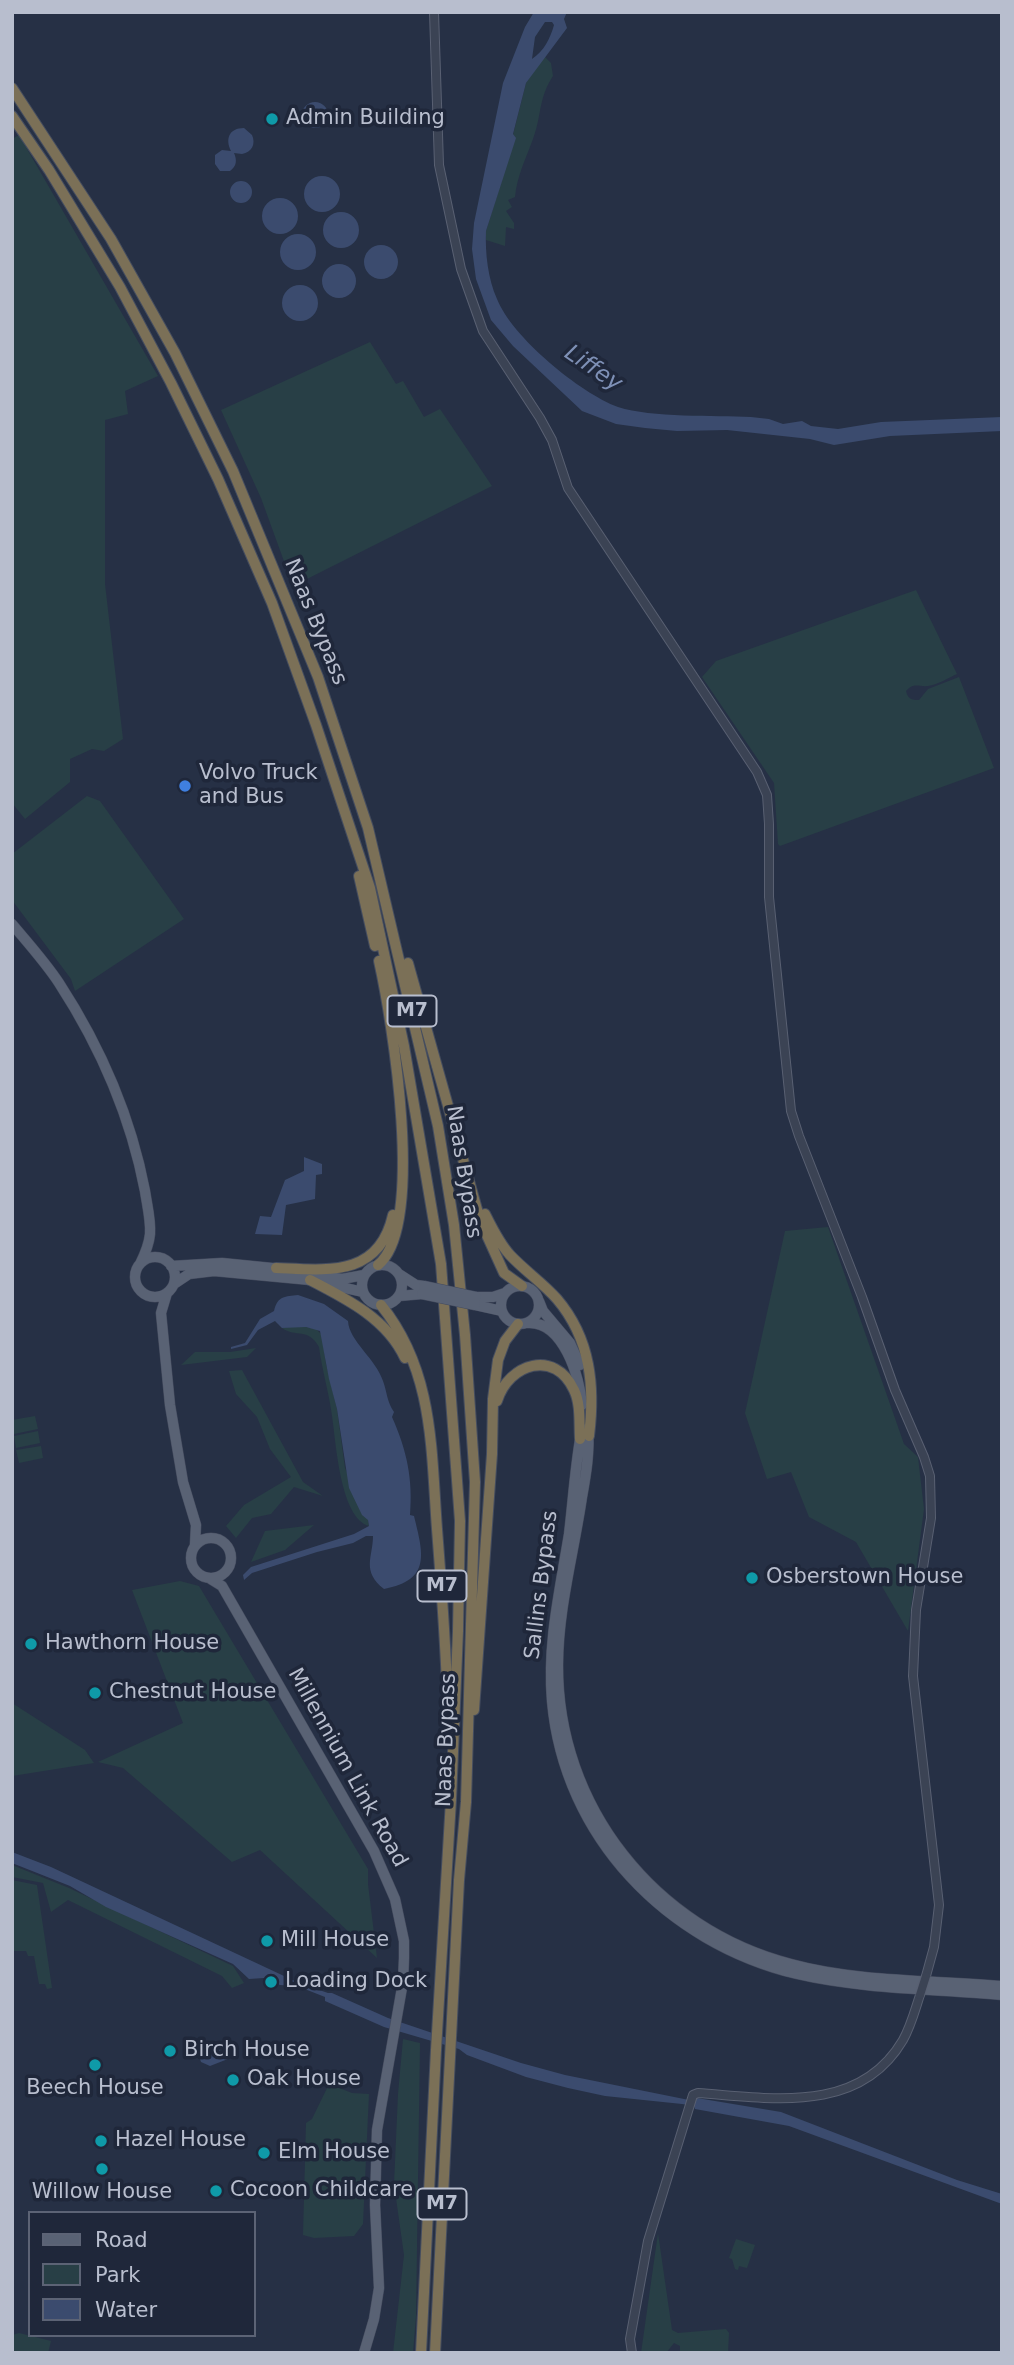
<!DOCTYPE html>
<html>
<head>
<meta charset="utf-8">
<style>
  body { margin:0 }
  #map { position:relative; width:1014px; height:2365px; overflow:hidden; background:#263045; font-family:"DejaVu Sans",sans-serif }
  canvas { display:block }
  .frame { position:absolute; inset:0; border:14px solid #b8bece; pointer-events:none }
  .legend { position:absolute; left:28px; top:2211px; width:228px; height:126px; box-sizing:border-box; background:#1f273a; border:2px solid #5c6375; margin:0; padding:9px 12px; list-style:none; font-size:21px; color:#b8bece }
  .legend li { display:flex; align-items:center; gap:14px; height:35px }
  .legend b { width:35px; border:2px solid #5c6375 }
</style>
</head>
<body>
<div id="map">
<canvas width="1014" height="2365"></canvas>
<div class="frame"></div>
<ul class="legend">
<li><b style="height:9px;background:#596274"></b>Road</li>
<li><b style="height:19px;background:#283f46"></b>Park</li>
<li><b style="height:19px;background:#3b4b6e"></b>Water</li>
</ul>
</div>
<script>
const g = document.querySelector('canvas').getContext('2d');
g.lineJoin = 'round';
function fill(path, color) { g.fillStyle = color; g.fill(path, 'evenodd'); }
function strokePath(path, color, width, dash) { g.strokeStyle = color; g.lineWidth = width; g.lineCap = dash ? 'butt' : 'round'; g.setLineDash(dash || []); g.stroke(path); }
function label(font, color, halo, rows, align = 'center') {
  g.font = font + ' "DejaVu Sans",sans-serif'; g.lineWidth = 7; g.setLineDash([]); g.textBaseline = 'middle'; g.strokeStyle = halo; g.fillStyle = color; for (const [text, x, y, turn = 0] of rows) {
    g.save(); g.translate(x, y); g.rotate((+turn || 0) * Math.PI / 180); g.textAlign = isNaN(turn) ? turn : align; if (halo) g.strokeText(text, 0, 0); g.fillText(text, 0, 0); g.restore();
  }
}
fill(new Path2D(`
  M544,56L551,63L553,76C538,99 542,115 533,139C526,158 517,176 515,197L508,200L512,207L506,211L514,223V229L506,227L505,246L486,240V231L501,183L526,83Z
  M19,135L158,376L125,391L128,414L105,420V584L123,739L104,751L92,749L70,759V782L25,819L12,803V139Z
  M370,342L396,384L403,381L424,417L440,409L492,486L293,586L261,498L221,410Z
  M916,590L957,674C948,678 937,685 928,686C918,687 914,682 906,691C908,699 911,700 919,700L928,689L959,677L994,768L780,846L778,844L774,783L702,677L716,661Z
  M87,796L100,801L184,919L75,991L71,979L12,900V854Z
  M828,1227L904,1444L918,1457L924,1509L908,1631L856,1542L809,1517L791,1472L767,1479L745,1413L785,1231Z
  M297,1326L315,1328L322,1335L326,1364L337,1409L345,1468L368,1519L369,1526C340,1518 336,1442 332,1416C329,1393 322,1370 319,1347C308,1327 296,1338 282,1328Z
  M256,1348L247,1357L181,1365L195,1352H230Z
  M242,1370L303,1482L323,1496L294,1487L271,1514L252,1518L236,1538L226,1526L244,1505L291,1477L270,1449L257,1417L236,1394L229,1371Z
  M35,1416L38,1429L14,1434L12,1420Z
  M38,1431L40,1443L16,1448L14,1436Z
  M41,1446L43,1458L19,1463L16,1450Z
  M314,1525L285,1550L251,1562L265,1531Z
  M180,1581L199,1586L368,1869V1884L377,1958L260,1850L232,1862L123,1768L98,1762L183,1723L132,1590Z
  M12,1703L85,1750L94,1763L12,1776Z
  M12,1865L69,1888L233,1966L244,1983L232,1988L222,1976L68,1900L51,1912L43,1883L12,1877Z
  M12,1880L37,1885L52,1988L47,1989L45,1984H39L34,1956H28L26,1951H12Z
  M403,2039L420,2043L416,2316L413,2353H393L404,2255L394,2184L398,2094Z
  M329,2084L352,2093L369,2094L363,2224L354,2236L314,2238L303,2235L306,2123L312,2119Z
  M658,2233L672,2330L678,2333L726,2329L729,2333L728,2353H680V2346L674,2343L666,2353H641Z
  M736,2239L755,2245L747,2268L739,2266L738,2270L735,2269L732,2259L729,2258Z
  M19,2333L51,2341L48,2353H12V2335Z`), '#283f46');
fill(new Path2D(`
  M534,12H567L564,19L567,28L526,83L513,134L516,138L486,231C485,253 488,279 497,299C512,337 580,393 618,407C652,418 714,415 751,417L769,419L783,424L802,421L811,426L838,429L881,422L1002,417V431L890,436L834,445L810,439L727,430L677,431L645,428L616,424L582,411L513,346L491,320L476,279L472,249L474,223L503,83L525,27ZM545,22H552L554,25C550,39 544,51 532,59L535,37Z
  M302 115a13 13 0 1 1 26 0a13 13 0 1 1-26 0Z
  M244,128L252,135C256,144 252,152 242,154L234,153C237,160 237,166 230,171H220L215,164V155L222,150L231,151C225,139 229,128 244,128Z
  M304 194a18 18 0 1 1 36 0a18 18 0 1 1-36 0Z
  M230 192a11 11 0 1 1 22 0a11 11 0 1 1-22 0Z
  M262 216a18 18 0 1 1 36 0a18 18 0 1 1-36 0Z
  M323 230a18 18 0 1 1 36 0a18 18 0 1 1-36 0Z
  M280 252a18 18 0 1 1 36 0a18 18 0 1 1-36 0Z
  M364 262a17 17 0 1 1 34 0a17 17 0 1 1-34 0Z
  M322 281a17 17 0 1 1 34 0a17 17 0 1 1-34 0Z
  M282 303a18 18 0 1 1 36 0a18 18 0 1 1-36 0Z
  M304,1157L322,1164V1174L316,1175L315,1199L286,1205L282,1235L255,1234L260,1216L271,1217L285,1180L304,1171Z
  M298,1295L324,1304L348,1321C349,1341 376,1359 383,1381C387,1392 387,1402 394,1412L392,1417C407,1451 413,1479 410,1515L414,1516C423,1553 432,1580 384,1589C361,1571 373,1557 373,1536H366L353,1543L317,1552L252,1573L244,1580L243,1575L251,1567L354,1534L369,1526L368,1520L362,1515L349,1488L337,1409L329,1379L320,1331L306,1327L282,1328L275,1321L258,1330L247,1345L231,1349V1347L245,1343L260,1319L274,1311C278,1295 285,1297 298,1295Z
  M12,1852L51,1867L299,1983L328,1993H332L388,2018L521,2063L565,2075L694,2101L697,2098L781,2112L957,2180L1002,2194V2204L789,2126L695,2109L694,2106L682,2104L605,2096L568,2088L526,2077L467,2055L459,2049L384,2027L325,2001V1997L297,1986L280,1985L264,1978L249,1979L233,1964L106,1907L70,1886L12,1863Z
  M193,2038L233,2057L210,2066L201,2062Z`), '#3b4b6e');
const minor = new Path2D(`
  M434,12L439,165L461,269L483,331L540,418L552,440L568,488L757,772L767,795L769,824V897L791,1111L799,1136L862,1297L895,1390L924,1457L930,1476L931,1518L916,1610L913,1676L939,1905L934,1947L926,1976
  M632,2353L630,2339L648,2241L693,2095L698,2093C771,2098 859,2115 903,2040C911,2026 915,2010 920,1995`);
const major = new Path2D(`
  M12,924C28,943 46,963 59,983C100,1046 131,1118 145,1191C147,1205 151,1220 150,1234C149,1245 145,1254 140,1264
  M135 1277a20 20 0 1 1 40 0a20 20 0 1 1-40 0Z
  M362 1285a20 20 0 1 1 40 0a20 20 0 1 1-40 0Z
  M171,1266L222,1263L282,1269
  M304,1273L342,1279L364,1275
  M399,1274L416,1285L424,1286
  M174,1284L189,1274L214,1271L310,1280L363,1292
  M501 1305a19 19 0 1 1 38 0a19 19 0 1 1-38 0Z
  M167,1293L161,1313L170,1405L183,1482L196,1525L195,1544
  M399,1296L422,1294
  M476,1297H493L505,1293
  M539,1301L543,1311L570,1343L580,1365
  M475,1305L502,1311
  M528,1323C563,1321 580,1377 582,1405
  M588,1428C590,1451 586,1475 582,1497C574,1552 558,1609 558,1665C557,1806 655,1929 791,1964C857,1982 933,1980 1002,1986
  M581,1434C575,1467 573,1501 569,1534C560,1590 547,1644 552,1701C564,1837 667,1943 797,1974C861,1989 936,1989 1002,1995
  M191 1558a20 20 0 1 1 40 0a20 20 0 1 1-40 0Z
  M209,1578L222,1586L374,1851L395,1899L404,1941V1958L403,1982L377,2130L375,2205L379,2288L374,2319L364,2353`);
const highway = new Path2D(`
  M12,88L111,239L175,353L233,471L318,677L368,828L438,1126L454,1225L465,1335L475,1482L466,1802L459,1880L435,2353
  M12,116L49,170L120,287L171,383L218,479L272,603L316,725L370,888L404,1046L441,1264L460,1521L458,1631L451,1800L436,2050L421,2353
  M359,876L375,946
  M408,963L480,1220L504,1273L522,1286
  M485,1214C492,1228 499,1243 510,1255C525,1271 543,1283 557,1299C591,1339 595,1387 589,1436
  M378,1265C426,1226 392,1019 379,961
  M276,1268C326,1270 379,1278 393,1215
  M310,1280C347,1299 387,1319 405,1358
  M381,1305C434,1371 431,1449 437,1529C442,1593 447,1657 448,1721
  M497,1401C509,1363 555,1349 574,1390C581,1404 579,1423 580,1439
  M474,1710L492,1454L493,1399L498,1360L505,1341L518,1324`);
strokePath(minor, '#596072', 10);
strokePath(major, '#444b5e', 11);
strokePath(highway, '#454d5f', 12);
strokePath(minor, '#3b4354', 8);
strokePath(major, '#596274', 10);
strokePath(highway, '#7b7057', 10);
const minorBridge = new Path2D(`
  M920,1995L926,1976`);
const majorBridge = new Path2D(`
  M424,1286L476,1297
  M422,1294L475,1305`);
strokePath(minorBridge, '#596072', 10, []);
strokePath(majorBridge, '#444b5e', 11, []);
strokePath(minorBridge, '#3b4354', 8);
strokePath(majorBridge, '#596274', 10);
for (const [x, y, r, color] of [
  [272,119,7,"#0f9aa8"],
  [185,786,7,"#3f7fe0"],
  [752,1578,7,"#0f9aa8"],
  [31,1644,7,"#0f9aa8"],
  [95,1693,7,"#0f9aa8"],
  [267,1941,7,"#0f9aa8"],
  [271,1982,7,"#0f9aa8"],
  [170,2051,7,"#0f9aa8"],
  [95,2065,7,"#0f9aa8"],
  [233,2080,7,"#0f9aa8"],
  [101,2141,7,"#0f9aa8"],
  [264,2153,7,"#0f9aa8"],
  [102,2169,7,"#0f9aa8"],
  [216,2191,7,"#0f9aa8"]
]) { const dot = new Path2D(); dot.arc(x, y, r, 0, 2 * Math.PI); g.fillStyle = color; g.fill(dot); strokePath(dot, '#1f273a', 2.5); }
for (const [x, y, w] of [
  [412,1011,49],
  [442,1586,49],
  [442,2204,49]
]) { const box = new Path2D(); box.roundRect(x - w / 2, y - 15.5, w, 31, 5); g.fillStyle = '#1f273a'; g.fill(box); strokePath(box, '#b8bece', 2); }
label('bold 19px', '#b8bece', null, [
  ["M7",412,1011],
  ["M7",442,1586],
  ["M7",442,2204]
]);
label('21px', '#b8bece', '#1f273a', [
  ["Admin Building",286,119],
  ["Volvo Truck",199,774],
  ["and Bus",199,798],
  ["Osberstown House",766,1578],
  ["Hawthorn House",45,1644],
  ["Chestnut House",109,1693],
  ["Mill House",281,1941],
  ["Loading Dock",285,1982],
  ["Birch House",184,2051],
  ["Oak House",247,2080],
  ["Beech House",95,2089,"center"],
  ["Hazel House",115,2141],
  ["Elm House",278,2153],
  ["Cocoon Childcare",230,2191],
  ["Willow House",102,2193,"center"]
], 'left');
label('21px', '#b8bece', '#1f273a', [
  ["Naas Bypass",315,622,68],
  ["Naas Bypass",463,1172,81],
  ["Sallins Bypass",542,1585,-83],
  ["Naas Bypass",447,1740,-88],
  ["Millennium Link Road",347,1768,61]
]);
label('italic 23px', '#7e90b6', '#1f273a', [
  ["Liffey",593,369,34]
]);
</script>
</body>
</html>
